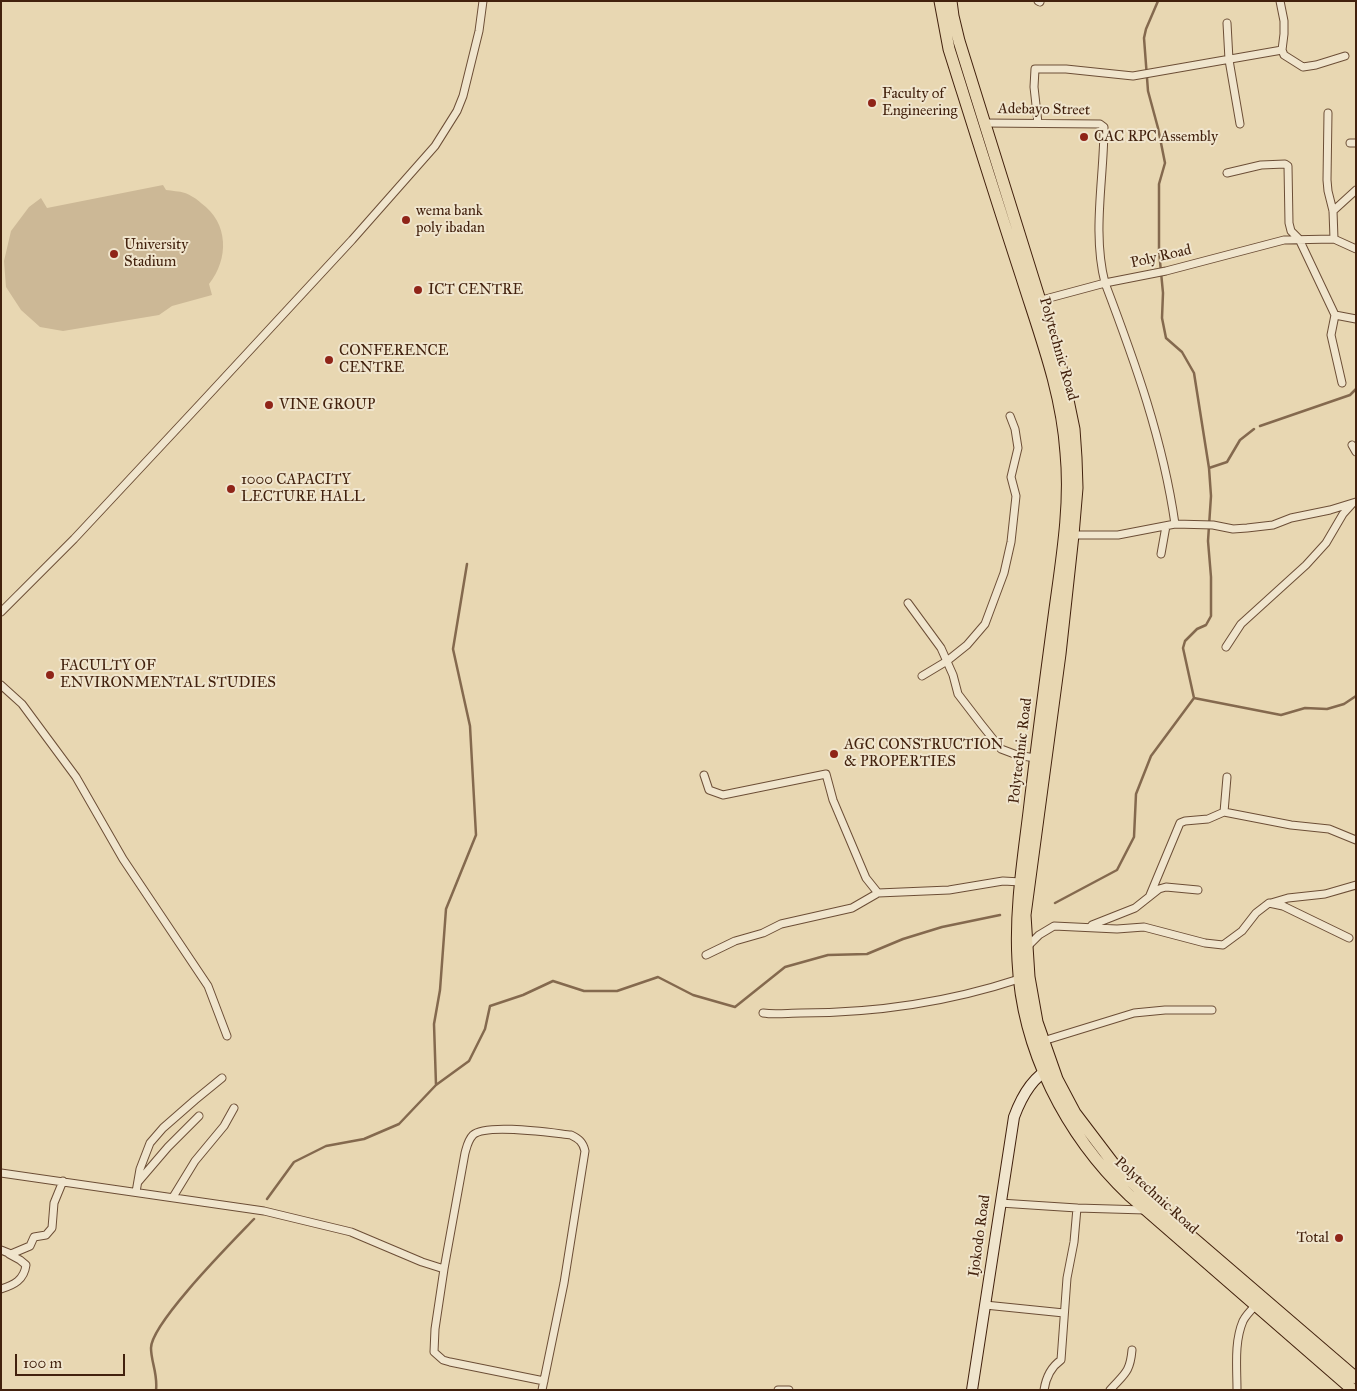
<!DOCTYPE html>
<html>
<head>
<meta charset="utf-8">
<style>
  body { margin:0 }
  #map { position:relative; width:1357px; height:1391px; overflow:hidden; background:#e8d7b2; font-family:"IM FELL Great Primer",serif }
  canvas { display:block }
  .frame { position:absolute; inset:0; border:2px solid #42210d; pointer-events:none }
  .scale { position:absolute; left:15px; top:1354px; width:110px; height:22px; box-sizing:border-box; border:2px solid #42210d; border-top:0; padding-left:6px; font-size:15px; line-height:18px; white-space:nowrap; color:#42210d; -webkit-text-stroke:4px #f0e5cd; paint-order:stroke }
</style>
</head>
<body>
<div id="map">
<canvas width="1357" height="1391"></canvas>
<div class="frame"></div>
<div class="scale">100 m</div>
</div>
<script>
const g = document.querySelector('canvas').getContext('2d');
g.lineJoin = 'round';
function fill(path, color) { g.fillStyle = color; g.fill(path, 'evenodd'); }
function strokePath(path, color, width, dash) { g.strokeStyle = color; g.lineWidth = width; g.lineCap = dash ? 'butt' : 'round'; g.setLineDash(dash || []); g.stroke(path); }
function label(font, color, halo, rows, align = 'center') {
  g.font = font + ' "IM FELL Great Primer",serif'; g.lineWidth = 4; g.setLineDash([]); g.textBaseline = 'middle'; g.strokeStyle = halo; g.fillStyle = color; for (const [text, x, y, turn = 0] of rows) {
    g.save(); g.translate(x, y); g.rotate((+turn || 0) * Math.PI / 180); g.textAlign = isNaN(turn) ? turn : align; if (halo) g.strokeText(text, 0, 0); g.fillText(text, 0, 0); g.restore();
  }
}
fill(new Path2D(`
  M163,185L166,190C172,191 179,191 185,193C190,195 197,199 201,203C229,223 229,259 209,284L212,295L172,306L159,315L63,331L40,327L21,310L6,287L4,261L11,231L29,207L41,198L47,208Z`), '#ccb896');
strokePath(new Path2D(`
  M1260,426L1350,395L1356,389
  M1209,468L1227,462L1240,440L1254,429
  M1194,698L1281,715L1305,708L1327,709L1344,704L1356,696
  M1055,903L1117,870L1134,837L1136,794L1151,756L1194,698L1183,648L1185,641L1197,629L1206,625L1211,616V577L1208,541L1211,496L1209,468L1194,373L1182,352L1166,338L1162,318L1163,293L1159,251V184L1165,163L1158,128L1148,91L1144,38L1146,29L1158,1
  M436,1085L434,1024L440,990L446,909L476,835L470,726L453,649L467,564
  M267,1199L294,1162L326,1146L364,1139L399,1124L436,1085L469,1061L485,1029L490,1006L523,995L553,981L584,991H617L658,977L693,995L735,1007L785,967L828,955L867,954L903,939L942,927L1000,915
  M156,1390C158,1374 151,1362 151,1348C151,1323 234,1240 254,1219`), '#84694e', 2.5);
const street = new Path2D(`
  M1038,1L1040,2
  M1280,1L1284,21V34L1282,50L1284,55L1303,67L1316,65L1345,56
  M1227,23L1229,60L1240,124
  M1328,113L1327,180L1328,191L1333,211L1334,239
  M984,123L1100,124L1104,127C1104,179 1092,232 1105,283C1135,362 1163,440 1175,524
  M1038,123L1034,87L1035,69H1066L1133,76L1282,50
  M1350,143H1356
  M1227,173L1261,165L1285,164L1288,166L1289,223L1291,231L1299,239L1335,315L1331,335L1342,383
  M1333,211L1356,190
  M1038,301L1105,283L1166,271L1284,240L1334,239L1356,249
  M1335,315L1356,319
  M1352,445L1356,452
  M1071,535H1118L1175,524L1213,525L1233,529L1247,528L1273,525L1291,518L1330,510L1356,502
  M1161,554L1166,526
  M908,603L941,648L953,675L958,694L981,724L1001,749L1017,755L1035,758
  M1,612L74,539L201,403L352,240L435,146L457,111L463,96L479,31L483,1
  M1226,647L1241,624L1306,565L1326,543L1343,514L1352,504
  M922,676L947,661L967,645L985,624L1004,573L1011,542L1016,496L1011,477L1018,448L1015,429L1010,416
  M1,685L22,704L76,777L123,859L208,986L227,1036
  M704,775L709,790L723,795L826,774L833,800L866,878L878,893
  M1224,812L1227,777
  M1150,895L1180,823L1185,821L1208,819L1224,812L1291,825L1329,829L1356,840
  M1271,903L1288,898L1325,894L1356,885
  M1092,925L1135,908L1159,889L1166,887L1198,890
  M1027,947L1039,935L1054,926L1117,929L1144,927L1205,943L1223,945L1242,931L1256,913L1269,903L1283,906L1349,938
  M706,955L735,941L763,933L781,924L852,908L878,893L949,890L1003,881L1021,882
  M763,1013C775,1015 788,1013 801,1013C875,1013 949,1002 1019,979
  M1043,1041L1134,1013L1165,1010H1212
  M1,1173L264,1211L351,1232L422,1262L444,1269L465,1153C467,1146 468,1140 473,1135C486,1123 552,1133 571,1135C579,1139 583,1142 585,1151L564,1283L542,1390
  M138,1182L168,1147L199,1116
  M136,1192L140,1169L150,1143L163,1128L195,1100L222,1078
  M173,1197L195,1161L224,1126L234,1108
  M1000,1203L1077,1208L1145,1210
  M1,1250L11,1254L30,1246L34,1237L46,1235L52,1228L54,1203L63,1181
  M444,1269L435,1329L434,1352L443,1360L450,1362L544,1381
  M1,1289C14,1285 24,1280 26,1265L20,1260L9,1254
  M985,1305L1064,1313
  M778,1390H789
  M1044,1390C1046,1377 1051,1367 1061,1360L1067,1278L1074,1242L1077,1208
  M1110,1390C1124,1374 1130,1373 1132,1350
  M1237,1390C1237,1368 1234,1342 1243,1321C1246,1315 1251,1310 1256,1305`);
const secondary = new Path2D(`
  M972,1390L1014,1117C1021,1098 1032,1077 1051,1068`);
const primary = new Path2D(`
  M940,1L949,49C973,125 997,202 1022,278C1040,335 1062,392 1066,453C1071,504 1062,558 1055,609C1046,676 1037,744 1029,812C1023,861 1015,911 1018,961C1022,1050 1066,1135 1129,1195L1353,1390
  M951,1L953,16L959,41L1062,371L1074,429L1076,458L1077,488L1073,535L1060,654L1025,915L1029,977L1037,1022L1057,1079L1075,1113L1116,1167L1141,1191L1185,1231L1356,1378`);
strokePath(street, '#6c4e36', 9);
strokePath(secondary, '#42210d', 12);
strokePath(primary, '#42210d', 13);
strokePath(street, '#f0e5cd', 7);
strokePath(secondary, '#f0e5cd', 10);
strokePath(primary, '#e8d7b2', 11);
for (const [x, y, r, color] of [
  [872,103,5,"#8f2418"],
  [1084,137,5,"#8f2418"],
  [406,220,5,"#8f2418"],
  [114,254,5,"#8f2418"],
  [418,290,5,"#8f2418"],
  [329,360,5,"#8f2418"],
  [269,405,5,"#8f2418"],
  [231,489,5,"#8f2418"],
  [50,675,5,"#8f2418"],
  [834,754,5,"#8f2418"],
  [1339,1238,5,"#8f2418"]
]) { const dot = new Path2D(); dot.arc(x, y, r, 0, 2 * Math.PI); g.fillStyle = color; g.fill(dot); strokePath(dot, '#f0e5cd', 2); }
label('15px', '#42210d', '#f0e5cd', [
  ["Faculty of",882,94],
  ["Engineering",882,111],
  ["CAC RPC Assembly",1094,137],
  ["wema bank",416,211],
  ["poly ibadan",416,228],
  ["University",124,245],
  ["Stadium",124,262],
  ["ICT CENTRE",428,290],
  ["CONFERENCE",339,351],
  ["CENTRE",339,368],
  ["VINE GROUP",279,405],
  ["1000 CAPACITY",241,480],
  ["LECTURE HALL",241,497],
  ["FACULTY OF",60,666],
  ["ENVIRONMENTAL STUDIES",60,683],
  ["AGC CONSTRUCTION",844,745],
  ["& PROPERTIES",844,762],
  ["Total",1329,1238,"right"]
], 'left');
label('15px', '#42210d', '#f0e5cd', [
  ["Adebayo Street",1044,110,1],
  ["Poly Road",1161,257,-13],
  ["Polytechnic Road",1058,349,74],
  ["Polytechnic Road",1021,751,-83],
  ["Polytechnic Road",1156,1196,42],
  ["Ijokodo Road",980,1236,-82]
]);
</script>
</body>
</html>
